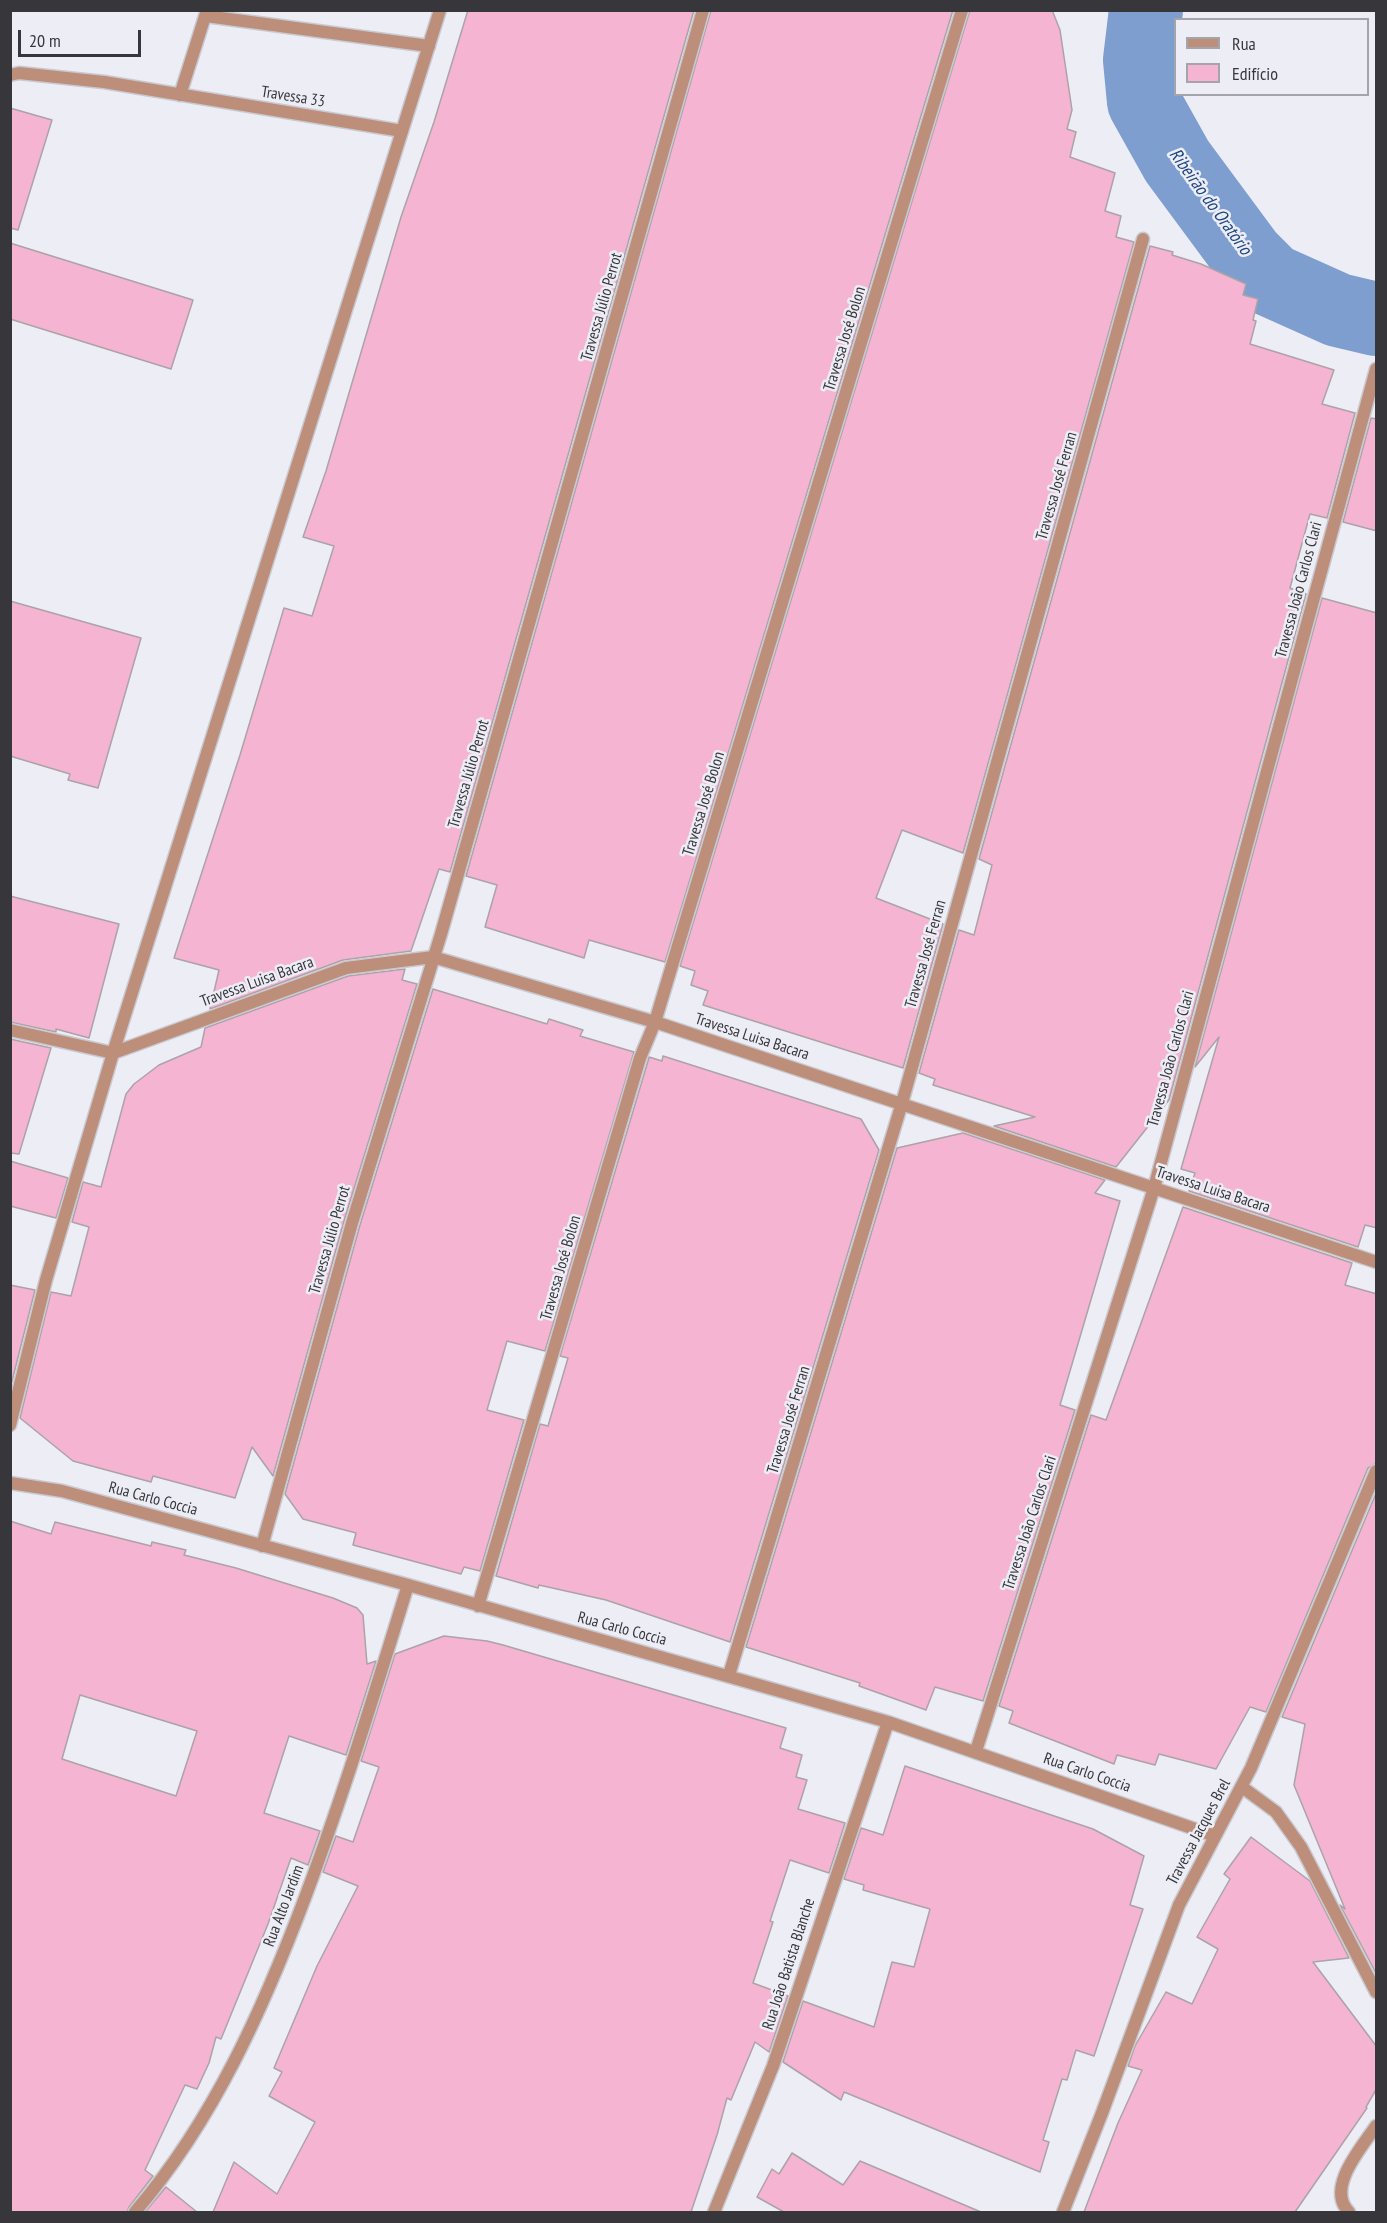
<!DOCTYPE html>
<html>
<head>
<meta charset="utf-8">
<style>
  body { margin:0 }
  #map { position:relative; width:1387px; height:2223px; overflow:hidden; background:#ededf6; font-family:"PT Sans Narrow",sans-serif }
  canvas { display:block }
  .frame { position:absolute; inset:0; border:12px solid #37373b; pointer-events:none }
  .legend { position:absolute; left:1174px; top:18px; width:195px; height:78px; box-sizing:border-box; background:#ededf6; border:2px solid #a4a4ab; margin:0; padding:8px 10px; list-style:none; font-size:18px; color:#37373b }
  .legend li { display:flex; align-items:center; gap:12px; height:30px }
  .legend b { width:30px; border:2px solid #a4a4ab }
  .scale { position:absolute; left:18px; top:30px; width:123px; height:27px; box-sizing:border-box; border:3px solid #37373b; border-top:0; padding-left:8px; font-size:18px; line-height:21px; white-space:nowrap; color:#37373b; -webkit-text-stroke:4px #ededf6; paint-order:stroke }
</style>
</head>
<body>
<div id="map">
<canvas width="1387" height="2223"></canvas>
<div class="frame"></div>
<ul class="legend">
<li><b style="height:8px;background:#bd8e7a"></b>Rua</li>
<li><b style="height:16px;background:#f4b4d2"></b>Edifício</li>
</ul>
<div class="scale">20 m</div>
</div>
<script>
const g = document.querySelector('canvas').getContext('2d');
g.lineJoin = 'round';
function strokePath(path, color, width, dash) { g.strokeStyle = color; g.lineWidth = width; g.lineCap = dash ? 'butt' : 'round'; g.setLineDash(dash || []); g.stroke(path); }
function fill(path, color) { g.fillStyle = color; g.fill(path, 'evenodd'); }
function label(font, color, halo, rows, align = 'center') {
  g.font = font + ' "PT Sans Narrow",sans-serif'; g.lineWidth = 5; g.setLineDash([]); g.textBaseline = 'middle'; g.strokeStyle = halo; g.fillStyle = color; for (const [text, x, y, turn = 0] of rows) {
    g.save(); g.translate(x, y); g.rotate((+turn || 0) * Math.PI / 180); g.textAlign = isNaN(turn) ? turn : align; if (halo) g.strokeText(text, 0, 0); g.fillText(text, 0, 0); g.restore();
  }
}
strokePath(new Path2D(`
  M1146,10L1140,60L1144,102L1177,161L1248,257L1271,280L1338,310L1376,319`), '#7d9ecf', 74);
const building = new Path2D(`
  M468,10H694L450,872L439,869L411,951L343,960L210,1009L219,970L174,958L240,755L284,608L312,616L334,546L303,537L326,471L401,217L434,122Z
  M711,10H953L665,962L589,940L584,958L485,927L497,885L466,876Z
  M970,10H1052L1060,30L1072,110L1067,129L1076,132L1070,157L1115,173L1105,211L1121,216L1116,237L1134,242L963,853L902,830L876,898L943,924L903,1068L703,1005L708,991L691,985L695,971L680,966Z
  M10,108L52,120L18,230L10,228Z
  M10,243L193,300L171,369L10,319Z
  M1150,246L1173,252L1172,255L1201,264L1246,284L1243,295L1258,299L1253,320L1256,321L1250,344L1334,370L1322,404L1355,413L1327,518L1310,514L1290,588L1306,594L1169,1100L1116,1167L994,1126L1035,1117L933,1085L935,1079L919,1073L959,930L974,935L992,865L979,859Z
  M1371,418L1377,419V531L1343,522Z
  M1322,598L1377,613V1228L1365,1225L1358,1247L1189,1191L1195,1173L1181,1169L1219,1037L1195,1067Z
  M10,601L141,638L98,788L68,780L70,774L10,756Z
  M10,896L119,924L89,1038L56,1029V1032L10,1022Z
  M405,969L402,980L417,984L344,1221L273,1476L252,1447L235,1498L153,1476L151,1482L73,1461L20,1418L51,1292L71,1296L89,1227L72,1222L83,1182L101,1187L126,1094L134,1084L159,1065L201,1047L205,1028L348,976Z
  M433,989L547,1024L549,1019L583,1030L580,1036L634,1052L545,1351L507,1341L487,1410L524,1420L480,1571L464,1567L461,1574L353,1545L356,1533L303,1519L285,1494L360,1225Z
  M10,1039L51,1048L19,1154L10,1153Z
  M663,1056L861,1119L879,1150L730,1642L606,1600L539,1585L538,1588L496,1576L540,1424L548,1426L568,1358L560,1356L648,1061L649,1057L662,1061Z
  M963,1133L1105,1180L1095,1193L1120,1201L1060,1405L1075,1410L983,1701L935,1687L926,1710L859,1686L860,1683L746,1647L897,1148Z
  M10,1161L68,1178L56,1218L10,1206Z
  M1183,1207L1352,1263L1345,1285L1377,1294V1463L1368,1468L1266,1712L1250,1707L1216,1769L1159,1754L1155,1765L1117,1755L1114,1764L1009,1723L1013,1711L999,1706L1091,1415L1106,1420Z
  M10,1285L35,1290L10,1389Z
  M1377,1491V1975L1340,1905L1345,1909L1294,1785L1305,1724L1282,1717Z
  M10,1521L51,1534L55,1522L151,1546L152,1542L186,1550L184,1555L236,1568L333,1598L357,1608L363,1615L367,1664L376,1661L346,1755L289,1736L264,1813L320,1831L308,1865L291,1858L268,1924L221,2039L216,2037L209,2063L197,2089L185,2085L145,2170L153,2176L129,2207L127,2212H10ZM80,1695L197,1731L176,1796L62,1759Z
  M444,1636L487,1641L503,1645L786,1728L780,1748L802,1755L796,1777L807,1780L798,1809L845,1823L829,1873L790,1860L770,1921L773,1922L753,1983L788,1996L769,2052L755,2042L731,2100L727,2098L717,2135L691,2212H213L234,2162L277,2194L315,2122L269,2096L282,2072L274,2068L317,1966L358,1886L323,1872L336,1836L353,1842L379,1767L361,1761L395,1654Z
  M905,1766L1093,1829L1144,1856L1130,1905L1143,1909L1094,2056L1076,2050L1067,2080L1062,2079L1043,2140L1049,2142L1040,2172L844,2092L841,2100L783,2062L803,2001L874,2027L892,1962L914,1967L930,1909L863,1890L864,1885L844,1879L861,1828L883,1835Z
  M1251,1837L1310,1881L1349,1958L1313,1962L1377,2047V2088L1366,2107L1367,2108L1295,2212H1084L1118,2123L1142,2070L1128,2066L1135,2046L1166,1992L1192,2004L1218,1949L1197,1937L1230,1879L1224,1874Z
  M792,2153L843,2185L860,2161L981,2212H784L757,2197L772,2169L779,2174Z
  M166,2187L197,2212H145Z`);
fill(building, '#f4b4d2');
strokePath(building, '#aca3a7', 1.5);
const lane = new Path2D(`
  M206,16L429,46
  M10,75L19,73L104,82L402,131
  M180,95L207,10`);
const street = new Path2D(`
  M10,1030L113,1053L346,968L433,957L655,1022L1376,1262
  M10,1425L46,1280L113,1053L440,10
  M10,1483L62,1491L408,1585L888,1722L1215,1836
  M262,1546L352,1223L441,934L703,10
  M478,1606L640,1058L655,1022L667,982L962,10
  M729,1675L902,1103L1143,239
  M976,1751L1154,1188L1376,369
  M1242,1787L1276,1812L1301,1847L1376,1992
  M135,2212C214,2120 264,2007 306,1895C344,1793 376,1689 408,1585
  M714,2212L773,2066L888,1722
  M1063,2212L1102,2113L1179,1905L1251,1768L1376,1471
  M1349,2212C1325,2188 1362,2147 1376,2126`);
strokePath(lane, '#c9c9d1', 15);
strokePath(street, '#c9c9d1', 15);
strokePath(lane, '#bd8e7a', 12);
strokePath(street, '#bd8e7a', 12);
label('16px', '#37373b', '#ededf6', [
  ["Travessa 33",293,97,9],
  ["Travessa Júlio Perrot",602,307,-74],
  ["Travessa José Bolon",845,339,-73],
  ["Travessa José Ferran",1057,486,-74],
  ["Travessa João Carlos Clari",1299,590,-75],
  ["Travessa Júlio Perrot",469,774,-74],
  ["Travessa José Bolon",704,804,-73],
  ["Travessa José Ferran",926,954,-74],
  ["Travessa Luisa Bacara",257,982,-20],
  ["Travessa Luisa Bacara",752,1037,18],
  ["Travessa João Carlos Clari",1171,1059,-75],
  ["Travessa Luisa Bacara",1213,1190,18],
  ["Travessa Júlio Perrot",330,1240,-74],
  ["Travessa José Bolon",561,1268,-74],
  ["Travessa José Ferran",789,1420,-73],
  ["Rua Carlo Coccia",153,1499,15],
  ["Travessa João Carlos Clari",1030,1523,-72],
  ["Rua Carlo Coccia",622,1629,15],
  ["Rua Carlo Coccia",1087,1773,19],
  ["Travessa Jacques Brel",1199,1832,-62],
  ["Rua Alto Jardim",284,1906,-69],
  ["Rua João Batista Blanche",789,1964,-72]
]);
label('italic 18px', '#1d4683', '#ededf6', [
  ["Ribeirão do Oratório",1210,202,54]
]);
</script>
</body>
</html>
